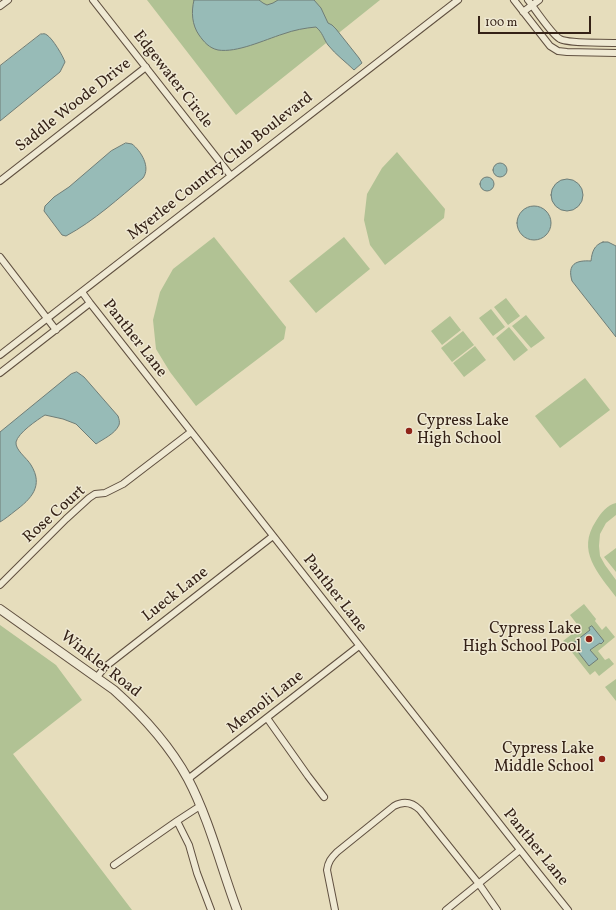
<!DOCTYPE html>
<html>
<head>
<meta charset="utf-8">
<style>
  body { margin:0 }
  #map { position:relative; width:616px; height:910px; overflow:hidden; background:#e6ddbc; font-family:Vollkorn,serif }
  canvas { display:block }
  .scale { position:absolute; left:478px; top:16px; width:113px; height:18px; box-sizing:border-box; border:2px solid #342116; border-top:0; padding-left:5px; font-size:12px; line-height:14px; white-space:nowrap; color:#342116; -webkit-text-stroke:3px #efe9d3; paint-order:stroke }
</style>
</head>
<body>
<div id="map">
<canvas width="616" height="910"></canvas>
<div class="scale">100 m</div>
</div>
<script>
const g = document.querySelector('canvas').getContext('2d');
g.lineJoin = 'round';
function fill(path, color) { g.fillStyle = color; g.fill(path, 'evenodd'); }
function strokePath(path, color, width, dash) { g.strokeStyle = color; g.lineWidth = width; g.lineCap = dash ? 'butt' : 'round'; g.setLineDash(dash || []); g.stroke(path); }
function label(font, color, halo, rows, align = 'center') {
  g.font = font + ' Vollkorn,serif'; g.lineWidth = 3; g.setLineDash([]); g.textBaseline = 'middle'; g.strokeStyle = halo; g.fillStyle = color; for (const [text, x, y, turn = 0] of rows) {
    g.save(); g.translate(x, y); g.rotate((+turn || 0) * Math.PI / 180); g.textAlign = isNaN(turn) ? turn : align; if (halo) g.strokeText(text, 0, 0); g.fillText(text, 0, 0); g.restore();
  }
}
fill(new Path2D(`
  M147,0H380L236,115Z
  M397,152L445,209L444,218L385,265L370,245L364,220L367,194L382,168Z
  M214,237L286,327L284,339L196,406L170,372L156,349L153,320L160,292L173,269Z
  M344,237L370,269L316,313L289,281Z
  M506,298L520,316L508,325L494,307Z
  M491,309L505,327L493,336L479,318Z
  M526,315L545,338L531,348L512,326Z
  M450,316L461,330L442,345L431,331Z
  M509,327L528,350L514,361L496,338Z
  M463,331L474,345L452,362L441,348Z
  M475,346L486,360L464,377L453,363Z
  M585,378L610,410L560,448L535,416Z
  M616,503V515L606,523L600,534L599,546L600,556L605,565L616,580V597C598,573 576,551 596,521C601,513 607,505 616,503Z
  M616,548V572L604,557Z
  M584,604L596,619L595,621L602,630L606,626L615,637L598,651L605,660L609,658L614,664L599,676L595,671L590,675L563,641L580,628L570,615Z
  M0,625L56,665L82,700L13,754L132,910H0Z
  M616,679V701L605,687Z`), '#b1c294');
const water = new Path2D(`
  M194,0H259L263,3L267,5L273,3L278,0H314L321,8L328,23L332,25L336,29L359,58L362,63L354,70C346,62 336,55 328,45C323,38 323,33 316,27C305,28 294,30 283,34C264,40 237,53 218,50C209,48 204,42 199,35C192,25 191,12 194,0Z
  M41,34C44,34 44,33 47,35C53,39 63,56 65,62L60,72L0,121V66Z
  M126,143L132,144C141,151 151,167 143,178C119,198 94,221 66,236L62,235L44,211L45,206L54,197L69,187L111,151Z
  M493 170a7 7 0 1 1 14 0a7 7 0 1 1-14 0Z
  M480 184a7 7 0 1 1 14 0a7 7 0 1 1-14 0Z
  M551 195a16 16 0 1 1 32 0a16 16 0 1 1-32 0Z
  M517 223a17 17 0 1 1 34 0a17 17 0 1 1-34 0Z
  M603,242H608L616,246V337L572,281C567,264 576,260 591,261C592,252 594,245 603,242Z
  M77,372L84,377L118,416C119,419 120,422 119,425C115,434 103,439 96,444L76,424L63,419L45,415C37,420 18,433 16,442C15,450 27,458 31,465C44,486 31,499 15,511C10,515 5,519 0,522V432L71,374Z
  M592,626L604,641L601,644L600,643L590,650L598,659L589,666L572,644L590,630L589,628Z`);
fill(water, '#97bbb7');
strokePath(water, '#6f7d77', 1);
const minor = new Path2D(`
  M93,0L231,176
  M514,0L550,46L558,51L567,52L616,53
  M528,0C535,9 552,35 560,39C569,44 603,42 616,43
  M0,6L8,0
  M523,12L539,0
  M0,181L146,67
  M0,257L56,330
  M82,292L90,303L532,865L568,910
  M0,355L458,0
  M0,373L90,303
  M0,585L66,519L89,498L95,494L105,493L123,484L191,432
  M97,677L105,667L273,536
  M267,718L308,776L324,797
  M188,779L359,646
  M177,821L189,845L197,873L211,910
  M114,865L177,821L200,806
  M335,910L327,870C328,862 331,858 337,852L394,806C403,801 412,802 420,810L479,884L497,910
  M446,910L520,850`);
const tertiary = new Path2D(`
  M0,609L114,690C142,715 170,746 188,779C209,819 221,867 237,910`);
strokePath(minor, '#605040', 8);
strokePath(tertiary, '#605040', 10);
strokePath(minor, '#efe9d3', 6);
strokePath(tertiary, '#efe9d3', 8);
for (const [x, y, r, color] of [
  [409,431,4,"#8f2418"],
  [589,639,4,"#8f2418"],
  [602,759,4,"#8f2418"]
]) { const dot = new Path2D(); dot.arc(x, y, r, 0, 2 * Math.PI); g.fillStyle = color; g.fill(dot); strokePath(dot, '#efe9d3', 1.5); }
label('16px', '#342116', '#efe9d3', [
  ["Edgewater Circle",172,80,52],
  ["Saddle Woode Drive",74,106,-38],
  ["Myerlee Country Club Boulevard",221,167,-38],
  ["Panther Lane",134,339,52],
  ["Rose Court",55,515,-42],
  ["Panther Lane",334,594,52],
  ["Lueck Lane",176,595,-38],
  ["Winkler Road",100,665,38],
  ["Memoli Lane",266,703,-38],
  ["Panther Lane",535,848,51]
]);
label('16px', '#342116', '#efe9d3', [
  ["Cypress Lake",417,422,"left"],
  ["High School",417,440,"left"],
  ["Cypress Lake",581,630],
  ["High School Pool",581,648],
  ["Cypress Lake",594,750],
  ["Middle School",594,768]
], 'right');
</script>
</body>
</html>
